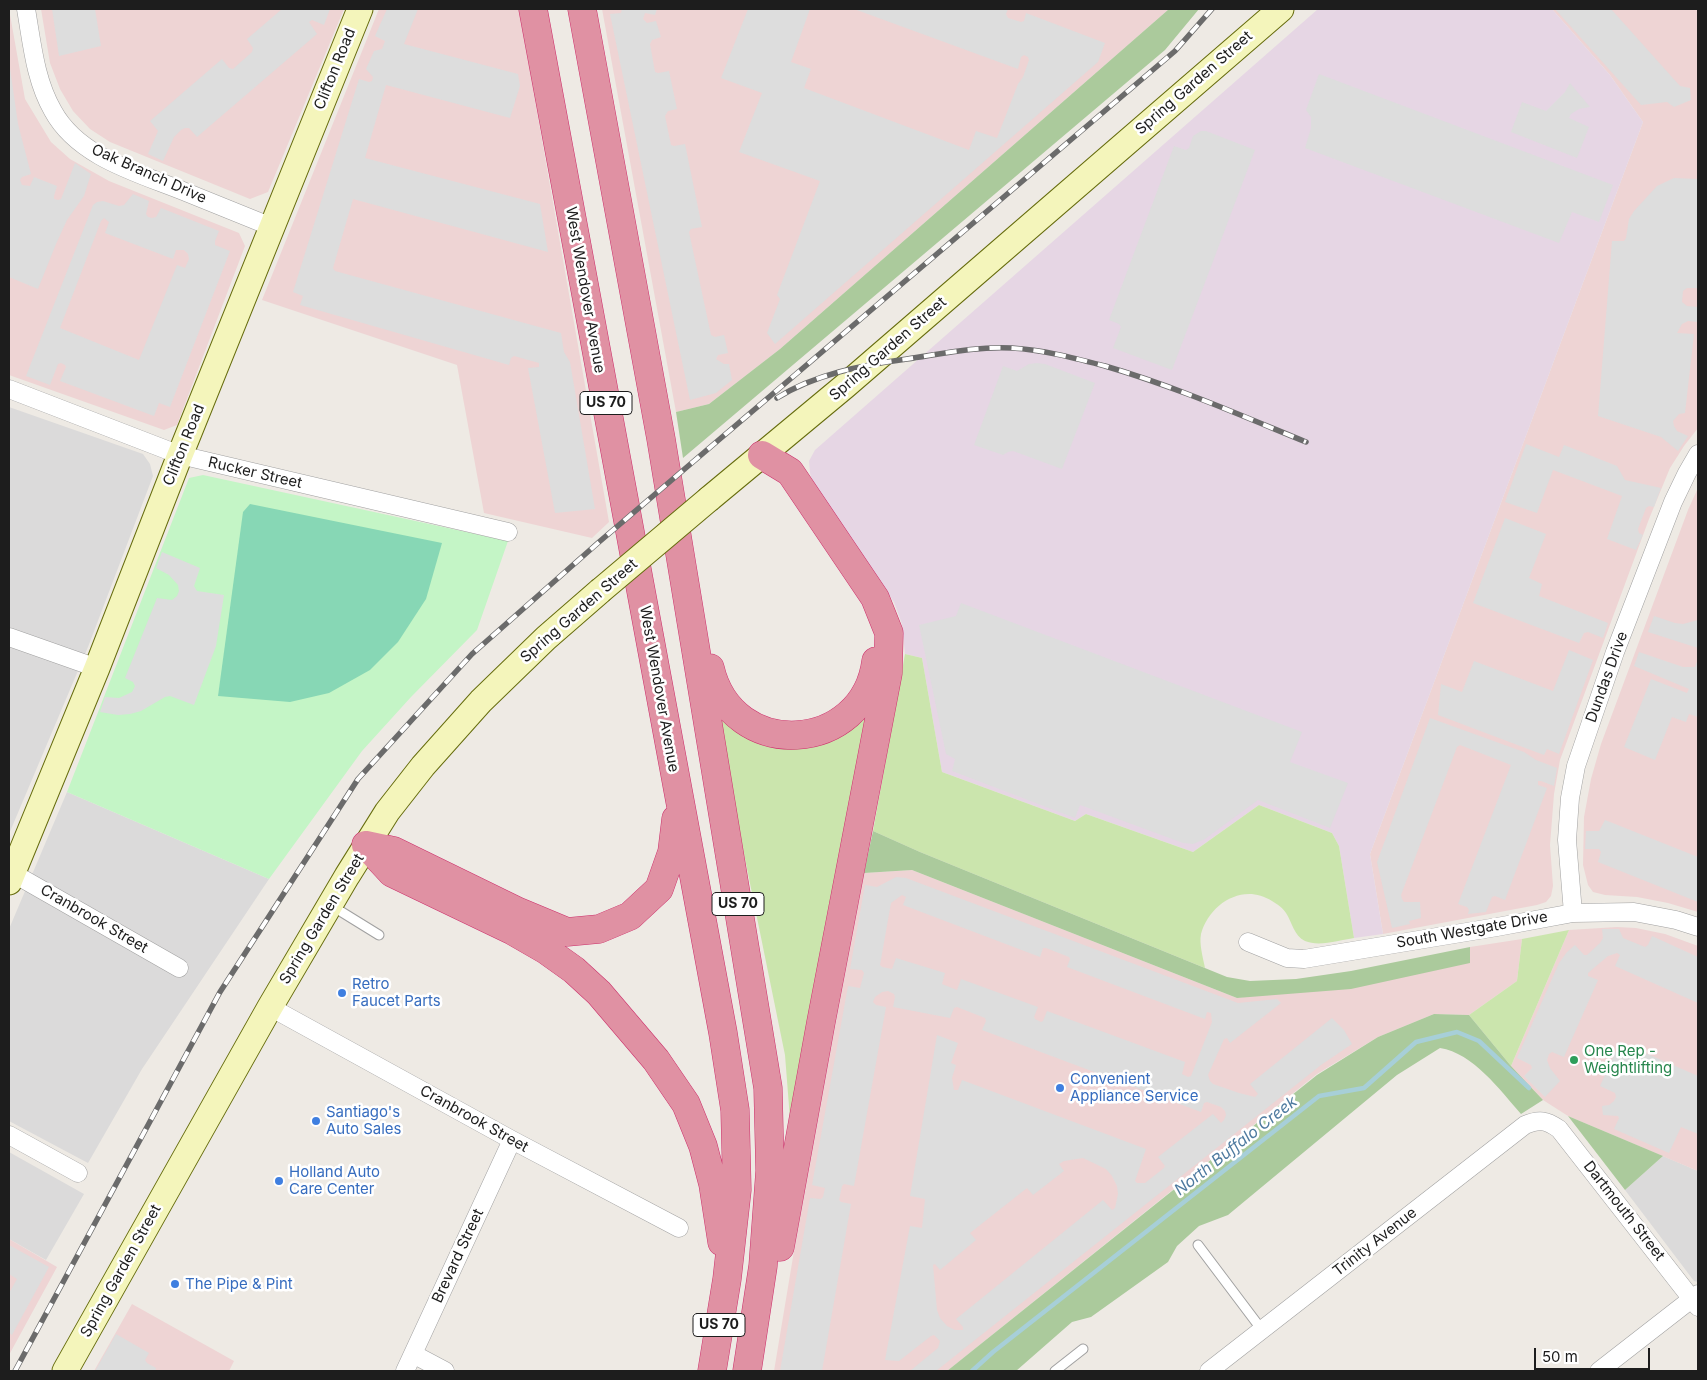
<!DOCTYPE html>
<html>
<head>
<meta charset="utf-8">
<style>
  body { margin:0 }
  #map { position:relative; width:1707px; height:1380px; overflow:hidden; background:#eeeae4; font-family:Inter,sans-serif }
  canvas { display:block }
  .frame { position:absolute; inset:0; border:10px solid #1d1d1d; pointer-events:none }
  .scale { position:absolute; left:1534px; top:1348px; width:116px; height:22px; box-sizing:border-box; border:2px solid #1d1d1d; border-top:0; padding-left:6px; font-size:15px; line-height:18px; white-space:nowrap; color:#1d1d1d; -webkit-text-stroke:4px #fff; paint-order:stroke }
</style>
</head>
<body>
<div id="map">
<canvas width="1707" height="1380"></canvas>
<div class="frame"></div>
<div class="scale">50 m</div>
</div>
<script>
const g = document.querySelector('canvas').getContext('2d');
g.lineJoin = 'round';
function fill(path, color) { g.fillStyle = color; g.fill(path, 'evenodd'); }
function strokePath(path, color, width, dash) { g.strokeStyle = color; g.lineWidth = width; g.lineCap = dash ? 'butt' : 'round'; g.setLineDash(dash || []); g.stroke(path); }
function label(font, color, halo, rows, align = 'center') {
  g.font = font + ' Inter,sans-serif'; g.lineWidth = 5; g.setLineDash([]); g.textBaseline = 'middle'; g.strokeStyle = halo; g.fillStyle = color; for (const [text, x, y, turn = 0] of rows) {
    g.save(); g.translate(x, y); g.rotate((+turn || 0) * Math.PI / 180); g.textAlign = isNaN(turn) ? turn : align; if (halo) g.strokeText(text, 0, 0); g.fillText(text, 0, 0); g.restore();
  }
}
fill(new Path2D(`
  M9,407L143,454L150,464L153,476L88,647L9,834Z
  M67,792L269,879L142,1069L88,1163L9,1121V929Z
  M9,1152L84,1194L46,1260L9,1239Z
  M1663,1156L1698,1171V1282L1694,1281L1625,1190Z`), '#dbdada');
fill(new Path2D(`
  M9,9L25,99L51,142L70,159L109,181L239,233L245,246L177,425L164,430L9,375Z
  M41,9H344L268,192L250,199L110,142L90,129L73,111L60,89L50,63Z
  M379,9H519L609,522L592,538L484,513L457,365L262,300Z
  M602,9H1169L780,349L709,404L676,412Z
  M1552,9H1698V428L1684,446L1670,468L1649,519L1560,760L1554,794L1550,845L1553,886L1551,896L1546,902L1537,905L1383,934L1370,854L1643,122L1610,75Z
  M1698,488V912L1668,903L1637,897L1605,895L1593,892L1588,885L1583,865L1584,817L1591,779L1601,744L1688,510Z
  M912,870L1237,998L1470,962V947L1522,939L1517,981L1469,1015L1434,1014L1378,1037L1317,1074L947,1371H774L804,1191L864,873Z
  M1617,927L1636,928L1665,934L1698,946V1171L1568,1116L1543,1100L1511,1066L1569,930Z
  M9,1239L57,1267L9,1355Z
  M132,1304L234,1361L229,1371H94Z`), '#eed4d4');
fill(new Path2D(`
  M1318,9H1552L1610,75L1643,122L1370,854L1383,934L1354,938L1339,846L1332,833L1259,805L1193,852L1086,814L1075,821L942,772L922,658L905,654L902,624L894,602L813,484L810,473L809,461L815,450Z`), '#e6d6e4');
fill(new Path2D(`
  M905,654L922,658L942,772L1075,821L1086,814L1193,852L1259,805L1332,833L1339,846L1354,938C1340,940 1319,947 1305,941C1294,936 1292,922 1286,913C1283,908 1277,904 1272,901C1243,882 1209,904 1201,934C1199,944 1203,958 1205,968L920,852L873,831Z
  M713,697L761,740L870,700L790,1119L785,1055L722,746Z
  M1569,930L1511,1066L1469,1015L1517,981L1522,939Z`), '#cbe5ad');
fill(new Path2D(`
  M1169,9H1199L1165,50L683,458L676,412L709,404L780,349Z
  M873,831L920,852L1227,977L1250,981L1296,979L1351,971L1470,947V963L1351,989L1237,998L912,870L864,873Z
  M1434,1014L1469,1015L1511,1066L1543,1100L1521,1114C1500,1090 1473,1053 1440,1048L1397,1075L1228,1215L1199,1226L1177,1246L1168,1262L1091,1317L1072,1322L1016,1371H947L1317,1075L1378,1037Z
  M1568,1116L1663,1156L1625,1190Z`), '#abca9c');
fill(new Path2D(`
  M203,475L508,541L477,630L411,697L362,751L269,879L67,792L189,478Z`), '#c4f5c6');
fill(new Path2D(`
  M250,504L442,543L426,599L398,642L370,670L329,693L290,702L218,696L243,512Z`), '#87d7b5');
fill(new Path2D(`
  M52,9H95L101,46L59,56Z
  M282,9H330L324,25L312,20L309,22L317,34L197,137L189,128H185L181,130L174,137L163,161L148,154L158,131L150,121L222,59L229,68L233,69L252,52L253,48L247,39Z
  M387,9H418L404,44L518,74L520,86L510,118L386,85L365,158L540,204L548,252L353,199L333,268L335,271L561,333L564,352L570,362L595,509L555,513L528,368L539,367V363L514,356L511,358L509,365L300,305L303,296L293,292L359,79L369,82L372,81L373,77L366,69L374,51L382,49L385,41L375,36Z
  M622,9H657L655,15L645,13L643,19L647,23L656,21L661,37L652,40L650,44L655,72L658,73L669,71L677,109L668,111L665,116L671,145L674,146L685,144L702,227L691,229L689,232L711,335L715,337L724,335L728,353L718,355L716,359L724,364H729L732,380L716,393L690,400L610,14L621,13Z
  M748,9H810L791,62L811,69L804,88L969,150L976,131L997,138L1018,84L1023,77L1029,60L1028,57L1024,55L1021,57L1018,69L854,9H1008L1006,14L1008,18L1021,22L1024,21L1026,13L1105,43L1098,62L775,344L767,333L780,299L777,295L820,181L739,152L762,93L721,78Z
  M1555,9H1611L1680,86L1690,88L1691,100L1674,107L1667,102L1641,105Z
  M9,61L18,124L31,174L22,177L20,180L22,185L30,186L34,177L57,186L54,196V199L58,200L61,199L75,163L91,174L84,196L67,220L56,244L38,289L9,277Z
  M1319,74L1613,185L1599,222L1572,212L1559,243L1305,148L1311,128V117L1306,110Z
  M1570,83L1590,107L1579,109L1571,114L1569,118L1589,127L1577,158L1511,132L1522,102L1546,111L1565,92Z
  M1201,131H1206L1255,150L1172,370L1113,348L1121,327L1119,324L1109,320L1174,146L1186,150L1189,148L1193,136Z
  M1674,178L1698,179L1697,288H1687L1683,291L1682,302L1687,306L1698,307V322L1688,321L1682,324L1677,333L1694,334L1685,413L1679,414L1673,421L1674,426L1677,431L1688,436L1678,451L1661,437L1598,416L1612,241H1624L1626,238L1629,219L1634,211L1657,186Z
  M133,194L149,201L146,214L148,217L152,218L156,217L161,208L219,231L215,241V245L230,251L170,407L159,403L154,416L60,381L66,367L65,365L61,363L58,364L50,385L26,376L93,205L97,202L103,201L119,206L124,205ZM104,218L109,222L105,233L173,259L176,250H184L188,254L189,259L185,268L177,265L139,360L60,328L101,221Z
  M1037,363L1045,364L1095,383L1062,469L1013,451L1008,452L1003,455L974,445L1003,366L1017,371L1029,364Z
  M1526,444L1559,457L1564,445L1617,466L1625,480L1661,488L1654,507L1649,506L1646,508L1638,529L1639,533L1643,535L1636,550L1607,539L1622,496L1553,470L1537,513L1505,502Z
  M1505,518L1546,534L1529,578L1542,584L1539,596L1608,623L1603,638L1588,632L1584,633L1579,643L1473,603Z
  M162,552L200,568L194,586L197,591L224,595L216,646L194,705L170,696L165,697L141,711L130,714L118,715L100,712L105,697L119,698L132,692L135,686L133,682L125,678L157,598L172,600L177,596L179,591L178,585L169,575L156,568Z
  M961,603L1302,732L1290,762L1348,783L1330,828L1258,800L1205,839L1193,844L1183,843L1080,805L1075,818L952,771L955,759L946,754L919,625L956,616Z
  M1654,616L1675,623L1683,624L1698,620V648L1648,632Z
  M1569,650L1593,660L1559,754L1547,749L1544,755L1438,715L1441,684L1462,692L1474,661L1553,691Z
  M1639,652L1683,667H1695L1698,659V717L1689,714L1686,722L1672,717L1655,760L1624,747L1651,679L1687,693L1689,689L1634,666Z
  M1430,718L1524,752L1536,760L1557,768L1554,786L1541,781H1538V785L1547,788L1505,900L1495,896L1492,897L1486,912L1468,914L1469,910L1467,907L1458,904L1511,765L1460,745L1457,747L1401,895L1402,899L1404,902H1420L1421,918L1409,921L1410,924L1392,928L1377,862Z
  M1605,820L1698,857V902L1598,862L1601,852L1599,849H1585L1586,831H1599Z
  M896,877L906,878L1238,1003L1277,999L1281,1003L1230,1043L1227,1038L1224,1039L1208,1075L1210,1081L1213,1084L1239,1093L1255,1097L1258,1094L1250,1084L1332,1018L1344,1030L1352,1044L1321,1065L936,1371H910L938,1348L940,1341L934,1335L931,1336L899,1361L885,1360L910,1226L922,1228L925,1199L910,1196L937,1035L958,1043L951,1063L956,1065L952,1078L954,1090H958L962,1080L1146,1149L1135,1181L1137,1183H1145L1164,1168L1165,1166L1158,1157L1213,1114L1221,1123L1224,1120L1226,1115L1225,1111L1221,1107L1207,1102L1204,1103L1201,1112L982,1030L986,1021L985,1018L957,1007L954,1008L950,1018L893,1007L895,997L894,994L888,991L882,992L875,997L873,1002L876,1005L886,1007L854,1186L844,1184L842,1186L839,1200L841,1202L851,1204L822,1371H780L810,1198L821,1199L823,1197L825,1188L812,1185L848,986L860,988L864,973L862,970L850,969L865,885L877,887ZM902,895L906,897L903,905L1040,957L1043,948H1046L1069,957L1070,959L1067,967L1205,1019L1207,1012L1211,1013L1212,1022L1191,1076L1188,1077L1182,1074L1185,1062L1047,1011L1043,1021L1041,1022L1035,1019L1034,1017L1038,1007L961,979L957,990L942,984L945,973L896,958L892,969L882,967L880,965L891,903ZM1083,1158L1106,1169L1112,1176L1117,1186L1118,1194L1115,1208L1112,1210L1103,1200L956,1319L963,1327V1330H955L947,1326L940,1318L937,1310L933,1265L935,1264L940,1270L976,1240L970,1233L1027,1188L1033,1195L1064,1171L1059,1164L1064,1161Z
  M1602,929H1619L1623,938L1645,947L1648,945L1652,936L1698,957V1003L1615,966L1620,955L1617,953L1608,956L1588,973V976L1598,980L1564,1057L1552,1052L1549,1054L1547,1060L1550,1068L1560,1081L1545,1097L1524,1076L1532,1068L1531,1065L1517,1058L1559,963L1567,952L1575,945L1584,955H1587L1600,943L1603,938Z
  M1620,1042L1698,1076V1134L1681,1127L1669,1153L1614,1129L1619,1118L1618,1116L1603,1115L1602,1106L1609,1105L1614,1101L1616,1097L1615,1093L1600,1086Z
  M9,1245L49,1267L12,1335L9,1333V1293L17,1279L9,1274Z
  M116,1334L149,1353L145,1360L147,1363L156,1368L155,1371H95Z`), '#ddd');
strokePath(new Path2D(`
  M972,1371L993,1352L1319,1096L1364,1088L1416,1042L1457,1032L1479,1041L1529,1088`), '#a7cfd8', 4.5);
const lane = new Path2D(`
  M332,906L379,935
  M1198,1245L1262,1330
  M1055,1371L1083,1349`);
const street = new Path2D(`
  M26,9C32,43 35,80 53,111C78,157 138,173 183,191C213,203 242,215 272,227
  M9,389L180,455L508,532
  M9,637L97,668
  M9,871L179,968
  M1573,913L1567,840L1570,798L1576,766L1615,652L1673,502L1687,473L1698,454
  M1248,942L1287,958L1304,959L1497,927L1573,913L1634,912L1676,920L1698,927
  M270,1007L512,1140L679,1228
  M9,1135L78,1173
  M413,1354L445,1371
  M405,1371L512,1140
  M1209,1371L1525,1125C1539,1119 1546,1120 1559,1129L1698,1307
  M1599,1371L1698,1294`);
const secondary = new Path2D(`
  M709,499L845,386L1281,9
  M9,882L97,668L180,455L360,9
  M65,1371L270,1007L347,876L387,812L423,766L481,701L546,638L600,591`);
const highway = new Path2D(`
  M533,9L723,1033L735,1110L737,1190L727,1279L712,1371
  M582,9L661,439L768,1088L770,1171L763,1266L747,1371
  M762,455L790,472L875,598L889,633L888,673L821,1022L780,1247
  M710,668C732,763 864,754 876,661
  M366,845L392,873L513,931L546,950L574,970L599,993L656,1060L686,1104L703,1146L713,1184L722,1242
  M366,845L394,851L519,912L567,932L599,929L630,916L659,889L672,852L676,819`);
strokePath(lane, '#a1a1a1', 11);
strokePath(street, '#a1a1a1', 19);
strokePath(secondary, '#666c0d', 27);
strokePath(highway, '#cc316c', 29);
strokePath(lane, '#fff', 9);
strokePath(street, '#fff', 18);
strokePath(secondary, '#f4f5bb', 25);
strokePath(highway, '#e091a3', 28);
const rail = new Path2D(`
  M777,398C815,374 863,365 907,359C941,354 977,346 1012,348C1044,350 1074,358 1105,366C1174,386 1240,415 1306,442
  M15,1371L220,992L358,779L472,654L599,542L1175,51L1212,9`);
strokePath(rail, '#6b6b6b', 5.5);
strokePath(rail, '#fff', 4, [11]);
const secondaryBridge = new Path2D(`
  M600,591L709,499`);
strokePath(secondaryBridge, '#666c0d', 27, []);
strokePath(secondaryBridge, '#f4f5bb', 25);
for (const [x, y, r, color] of [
  [342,993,5,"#3f7fe0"],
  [1574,1060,5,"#2e9e5b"],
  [1060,1088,5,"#3f7fe0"],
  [316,1121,5,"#3f7fe0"],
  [279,1181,5,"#3f7fe0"],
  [175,1284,5,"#3f7fe0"]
]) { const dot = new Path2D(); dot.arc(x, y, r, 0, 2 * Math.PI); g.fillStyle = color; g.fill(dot); strokePath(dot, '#fff', 2); }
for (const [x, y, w] of [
  [606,403,52],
  [738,904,52],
  [719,1325,52]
]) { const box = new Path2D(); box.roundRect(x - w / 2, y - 11.5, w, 23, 4); g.fillStyle = '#fff'; g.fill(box); strokePath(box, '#1d1d1d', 1); }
label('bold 14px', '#1d1d1d', null, [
  ["US 70",606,403],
  ["US 70",738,904],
  ["US 70",719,1325]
]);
label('15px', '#1d1d1d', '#fff', [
  ["Clifton Road",335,69,-68],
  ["Spring Garden Street",1194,83,-41],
  ["Oak Branch Drive",149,174,24],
  ["West Wendover Avenue",585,290,80],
  ["Spring Garden Street",888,349,-41],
  ["Clifton Road",184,445,-68],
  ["Rucker Street",255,473,13],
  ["Spring Garden Street",579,611,-41],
  ["Dundas Drive",1607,677,-70],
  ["West Wendover Avenue",659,689,80],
  ["Cranbrook Street",94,919,30],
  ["Spring Garden Street",322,919,-59],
  ["South Westgate Drive",1472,930,-10],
  ["Cranbrook Street",474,1119,29],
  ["Dartmouth Street",1624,1211,52],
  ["Trinity Avenue",1375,1242,-38],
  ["Brevard Street",458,1256,-65],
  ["Spring Garden Street",121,1271,-61]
]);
label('15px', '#366cbe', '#fff', [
  ["Retro",352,984],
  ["Faucet Parts",352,1001],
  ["Convenient",1070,1079],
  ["Appliance Service",1070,1096],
  ["Santiago's",326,1112],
  ["Auto Sales",326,1129],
  ["Holland Auto",289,1172],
  ["Care Center",289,1189],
  ["The Pipe & Pint",185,1284]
], 'left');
label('15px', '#27864d', '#fff', [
  ["One Rep -",1584,1051],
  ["Weightlifting",1584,1068]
], 'left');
label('italic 16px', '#4e7a9f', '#fff', [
  ["North Buffalo Creek",1236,1146,-38]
]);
</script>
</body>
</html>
